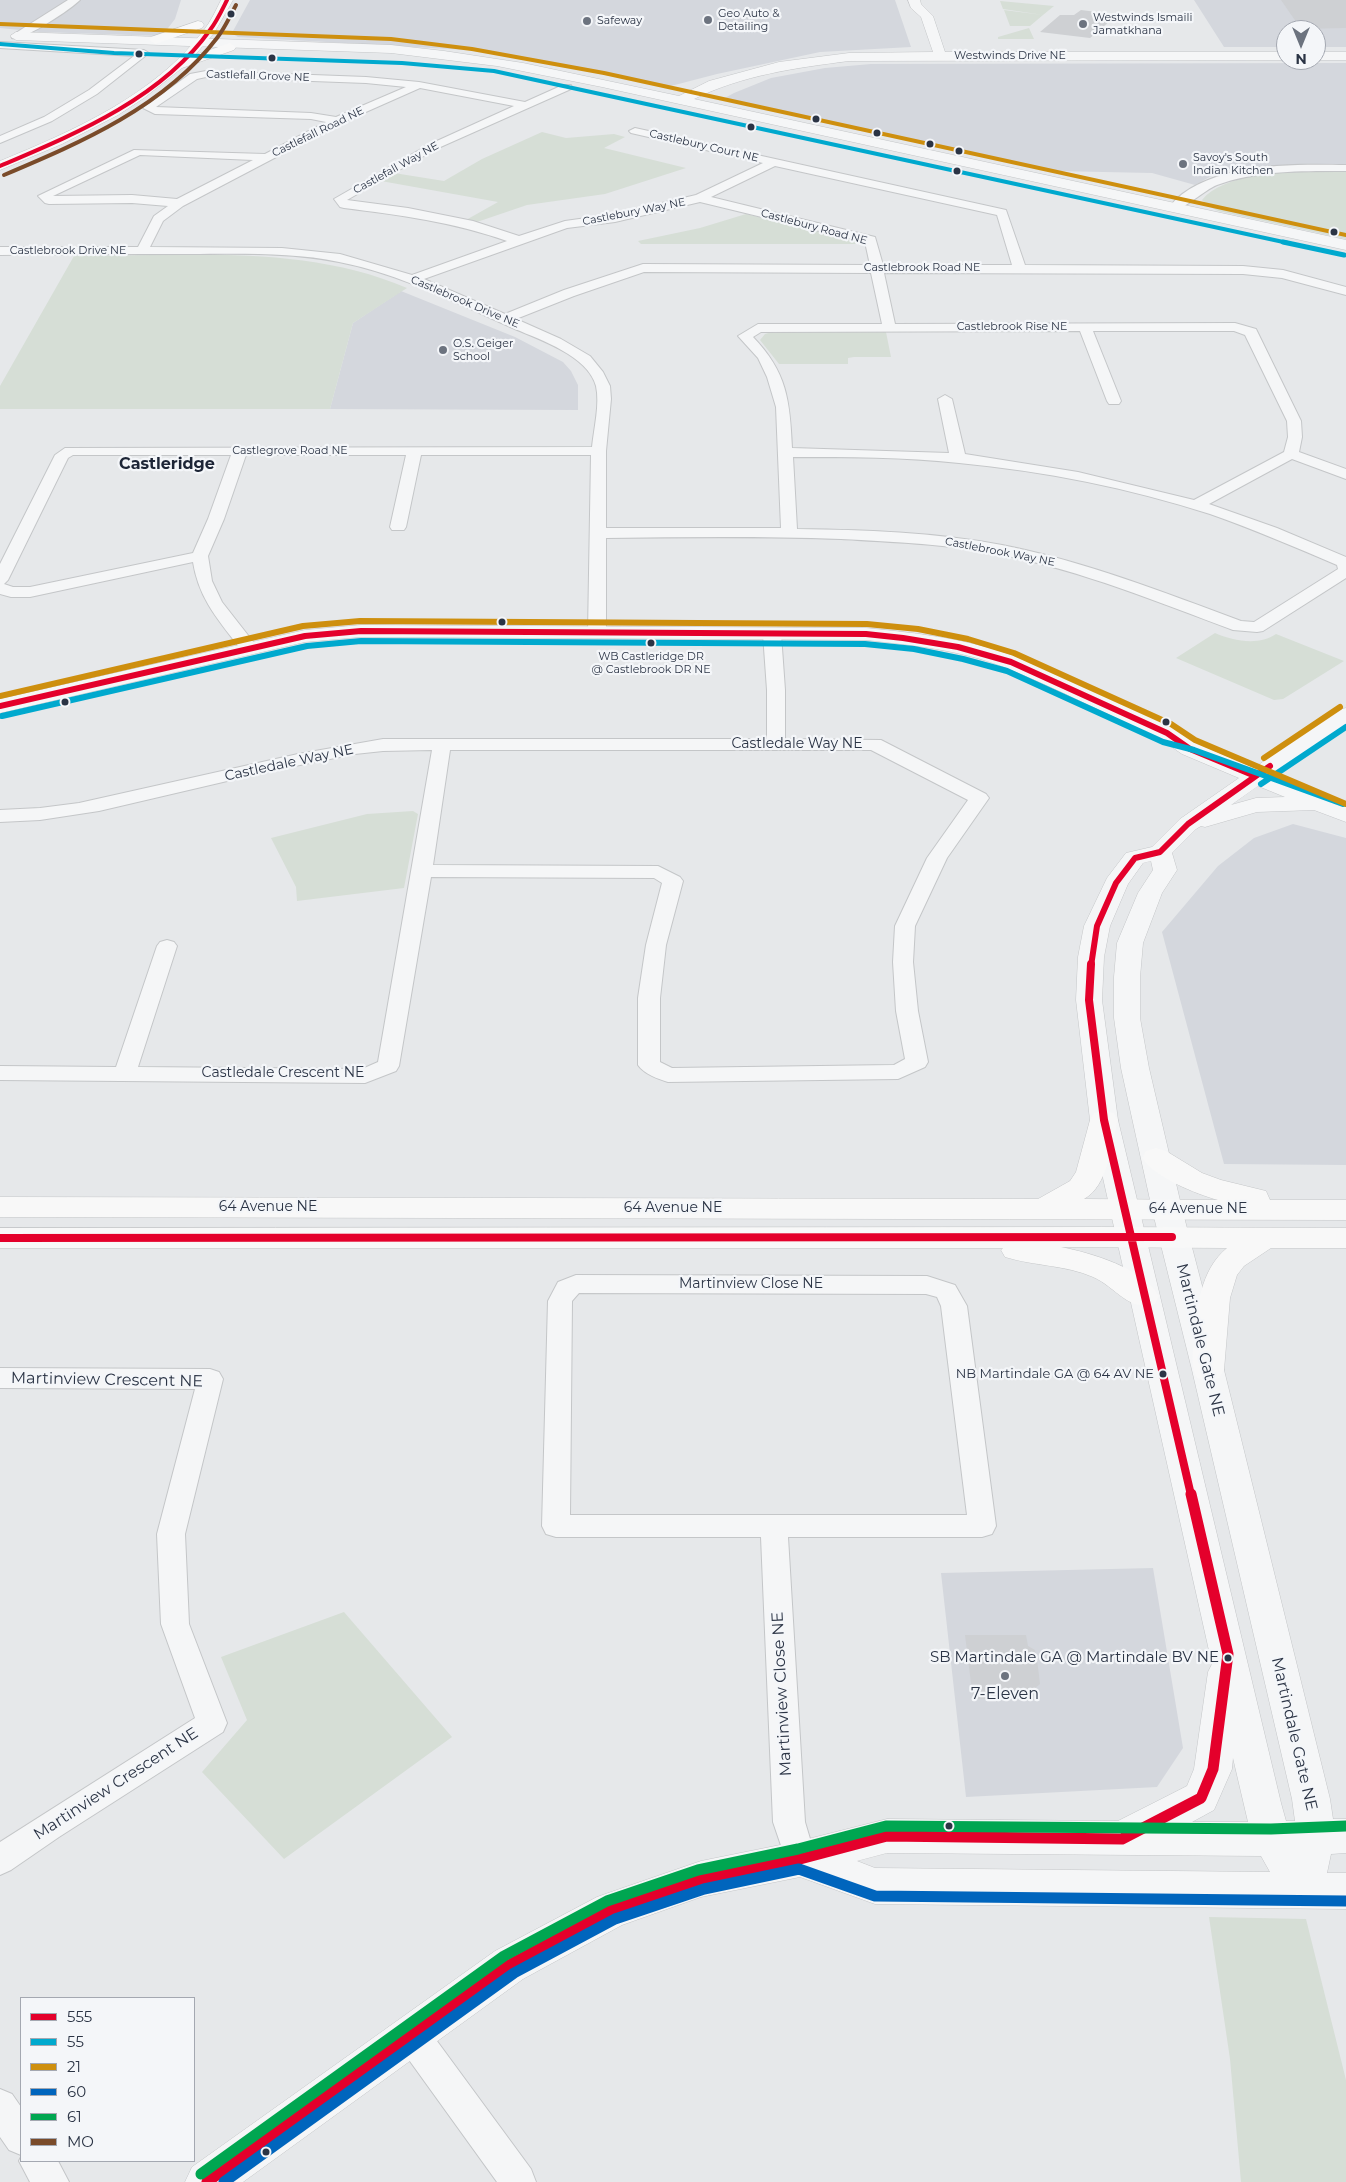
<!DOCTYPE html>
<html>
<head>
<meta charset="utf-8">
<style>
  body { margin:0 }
  #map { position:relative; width:1346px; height:2182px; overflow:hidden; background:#e6e8ea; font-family:Montserrat,sans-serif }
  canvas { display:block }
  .legend { position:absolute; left:20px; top:1997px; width:175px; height:165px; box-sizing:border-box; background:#f4f6f9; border:1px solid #a4a8b1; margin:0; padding:6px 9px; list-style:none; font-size:15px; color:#2b3445 }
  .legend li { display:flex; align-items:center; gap:10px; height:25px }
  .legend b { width:25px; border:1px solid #a4a8b1 }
  .north { position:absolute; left:1276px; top:20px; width:50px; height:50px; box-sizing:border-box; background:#f4f6f9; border:1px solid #a4a8b1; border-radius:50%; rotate:180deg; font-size:14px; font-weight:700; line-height:20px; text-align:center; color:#2b3445 }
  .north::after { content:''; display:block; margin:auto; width:18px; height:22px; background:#6c737f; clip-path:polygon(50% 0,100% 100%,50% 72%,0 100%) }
</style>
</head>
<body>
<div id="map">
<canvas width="1346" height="2182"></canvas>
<ul class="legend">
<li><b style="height:6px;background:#e4002b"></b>555</li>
<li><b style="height:6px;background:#00a9ce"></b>55</li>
<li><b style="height:6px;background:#ce8f0e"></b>21</li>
<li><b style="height:6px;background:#0065bd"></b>60</li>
<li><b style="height:6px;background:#00a651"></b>61</li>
<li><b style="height:6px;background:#7a4b2a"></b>MO</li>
</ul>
<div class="north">N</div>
</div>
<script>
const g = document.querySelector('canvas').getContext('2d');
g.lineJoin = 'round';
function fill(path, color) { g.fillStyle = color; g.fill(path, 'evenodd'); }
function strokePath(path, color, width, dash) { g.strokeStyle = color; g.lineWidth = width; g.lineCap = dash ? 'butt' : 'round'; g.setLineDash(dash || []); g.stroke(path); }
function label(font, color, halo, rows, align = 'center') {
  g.font = font + ' Montserrat,sans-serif'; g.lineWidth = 4.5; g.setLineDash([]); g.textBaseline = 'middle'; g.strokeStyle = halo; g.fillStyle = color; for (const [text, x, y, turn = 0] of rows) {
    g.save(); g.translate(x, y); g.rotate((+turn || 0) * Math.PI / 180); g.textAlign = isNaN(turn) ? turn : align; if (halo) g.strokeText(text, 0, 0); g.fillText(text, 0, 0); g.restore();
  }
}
fill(new Path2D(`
  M0,0H181L175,19L162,36L40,32L0,28Z
  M250,0H895L911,47L820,52L717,74L667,87L515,57L468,50L238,37L233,34V31Z
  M1194,0H1346V47H1316V30H1286V47H1224Z
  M1346,63V164L1279,165L1232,170L1226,168L1195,185L1152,173L1055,171L723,99L734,93L771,78L825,68L871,64Z
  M401,291L515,337L563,362L571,371L578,385V410L330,409L353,323Z
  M1293,824L1346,838V1165L1224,1164L1162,932L1218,866L1254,838Z
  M1153,1568L1183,1748L1157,1787L966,1797L941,1573Z`), '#d4d7dd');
fill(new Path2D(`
  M1000,1L1054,6L1043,15L1003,9Z
  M1004,10L1043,15L1030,26H1010Z
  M1029,28L1034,39H998V37Z
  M542,132L566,138L614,134L625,137L604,148L686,168L605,194L527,205L477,222L466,220L498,202L381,181L394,173L444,181L482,159Z
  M1346,172V239L1218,211L1208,206L1202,200C1229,168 1307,172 1346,172Z
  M746,214L859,241L862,244H641L638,241L700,228Z
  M74,256C183,256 305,244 407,288L353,323L330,409H0V386Z
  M772,332H886L891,357H854L848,358V364H779L760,340L765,334Z
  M1215,633C1233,641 1259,646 1276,634L1344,661L1283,699L1274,700L1176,658Z
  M413,811L418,814L404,888L297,901L296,887L271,838L367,814Z
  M344,1612L452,1737L284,1859L202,1772L247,1720L221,1657Z
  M1209,1917L1306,1919L1346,2080V2182H1241L1230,2059Z`), '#d6ded6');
fill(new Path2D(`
  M1281,0H1346V28L1301,29Z
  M1081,10L1105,13L1098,19L1110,21L1090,38L1040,32L1060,15H1074Z
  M965,1635H1026L1028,1646L1035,1650L1038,1667L1040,1684L1035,1688L1036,1700L973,1699Z`), '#ced0d3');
const minor = new Path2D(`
  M68,0H80C71,9 24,41 12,38L11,36Z
  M0,42L144,50L149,53L97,94L52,121L0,143V136L44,117L89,90L134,56L0,48Z
  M206,71L366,77L419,82L525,102L563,85H571L572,87L571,89L436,149L347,200L408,208L473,221L519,236L565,221L615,214L696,195L763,163L631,133L629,131L635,128L1006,210L1025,265L1243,266L1283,270L1346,287V295L1282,278L1243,274L884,273L895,324L1235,323L1256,329L1301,421L1302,437L1299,452L1346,469V479L1292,459L1209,504L1277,528L1346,557V578L1263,631L1257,632L1233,630C1158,602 1082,571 1003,555C949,544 895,542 841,539C763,536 684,537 606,538V632L603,636H591L588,632L591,455H421L406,527L404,530H392L390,527L406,455H246L224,519L208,556L212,581L222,602L258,648L255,652H243C220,622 199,600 193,562L30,597H11L0,594V564L55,455L65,448L592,447C594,428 600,404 596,386C588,356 541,340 515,329C458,304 401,274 339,262C292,252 237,254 189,254C126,254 63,254 0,255V247H138L154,216L168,206L132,203L49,204L45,203L38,196L134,150L265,154L326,122L311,119L155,114L143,108L190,74ZM206,77L366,83L406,87L336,117L311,113L156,107L197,79ZM420,88L514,106L428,145L334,199L340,207L344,208C400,215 453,222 507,241L412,275L340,254L282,248L150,247L163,221L183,206L341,123ZM140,155L253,160L177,199L132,195L53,196ZM775,166L997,215L1012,265H883L875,237L711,197ZM700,202L865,242L870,265L643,264L564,290L505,314L424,279L567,228L615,222ZM644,272L871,273L882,324H758L738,336L758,358L767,377L776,407L781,528H606V451L611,399L610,386L603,372L590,356L561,339L516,319L574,296ZM1080,331L1107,401L1109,404H1119L1121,401L1093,331H1234L1245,335L1287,421L1288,437L1284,452L1194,500L1078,472L965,454L952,399L945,395L938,399L949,453L792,448C790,401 787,372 753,337L761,332ZM73,455H231L208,519L193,553L30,587H13L4,584L8,580L68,458ZM793,457C848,457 904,457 959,463C1044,471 1129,488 1210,514C1253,529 1295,547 1337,565L1338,569L1254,622L1241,621C1163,592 1084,561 1002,545C934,532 865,530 797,529Z
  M1346,165V171C1303,171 1258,170 1217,185C1204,190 1182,212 1171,210L1169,207C1205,162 1294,164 1346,165Z
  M772,629L778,630L781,634L785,690V739L881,740L986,794L989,798L947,858L915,926L913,962L918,1011L928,1062L925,1067L898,1079L668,1082C658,1079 644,1074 638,1065V998L646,945L662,883L654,878L431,877L399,1066L396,1071L365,1083L0,1080V1066L116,1067L157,946L160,942L167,940L174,942L177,946L138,1067L362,1069L378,1062L432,750L383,751L355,754L270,771L99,811L40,820L0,822V810L40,808L79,803L298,754L383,739H767V690L763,634L766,630ZM450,750H871L968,800L927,858L895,926L893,962L896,1011L905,1059L894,1065L672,1068L660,1062V998L666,945L683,881L680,877L658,866L433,865Z
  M576,1275L927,1276L955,1285L967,1306L996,1526L992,1534L982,1537H788L805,1822L816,1859L811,1869L800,1874L789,1869L773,1822L761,1537H556L546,1534L542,1526L548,1301L558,1282ZM579,1293L926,1294L937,1297L941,1306L967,1515H570L572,1301Z
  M0,1368L210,1369L219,1372L223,1379L185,1534L189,1624L227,1723L223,1732L59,1837L11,1870L0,1875V1842L195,1718L161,1624L157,1534L195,1389L0,1388Z
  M411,2018L423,2022L531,2169L536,2182H497L399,2046L394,2034L399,2022Z
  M0,2089L12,2094L21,2107V2155L9,2150L0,2137Z
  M21,2157V2161H58L69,2182H30L19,2161Z`);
const tertiary = new Path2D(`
  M908,0H920L921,4L933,16L945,52H1286V60L849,61C795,68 743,75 694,99L1346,240V250L602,87L497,66L391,53L16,40L10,36L16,32L391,45L444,51L523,63L679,96L709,81L779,62L849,53L933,52L921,17L911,8Z
  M1316,52H1346V60H1316Z
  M361,625L866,628C917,633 971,639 1019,658C1072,679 1123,705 1175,728L1198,744L1254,768L1338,710L1346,708V725L1273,776L1346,807V822L1314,810L1257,812L1205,827L1201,826L1196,829L1172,853L1177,870L1162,893L1143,943L1140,977V1018L1149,1068L1182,1209L1224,1370L1330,1799L1333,1819H1346V1853L1331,1854L1327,1873H1346V1909L875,1904L800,1877L701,1897L622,1925L523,1979L243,2182H185L192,2167L495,1951L597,1897L611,1892L701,1861L800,1841L887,1819L1118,1821L1187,1786L1194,1769L1208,1672L1212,1664L1090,1120L1076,1000L1078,957L1084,926L1107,878L1126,853L1152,847L1180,819L1239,778L1182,754L1159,738C1107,714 1056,688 1004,667C960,650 912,645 866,640L361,637L305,642L0,713V699L305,630ZM1258,786L1285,797L1256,798L1231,805ZM1151,861L1153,870L1138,893L1117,943L1114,977V1018L1121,1068L1152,1209L1192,1370L1292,1799L1295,1821H1286L1281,1803L1118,1120L1102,1000L1104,957L1110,926L1128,884L1143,863ZM1233,1758L1248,1822H1192L1214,1810L1232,1769ZM887,1853L1261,1856L1270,1872L875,1868L857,1861Z`);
const secondary = new Path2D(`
  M221,0H233L214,33L195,55L230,43L236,47L234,50L182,68L144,98L118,115L62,144L0,170V161C73,131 155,95 204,30C211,21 216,10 221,0Z
  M198,21L202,22L204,25L202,28L155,44L149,40L151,37Z
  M1104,1111L1114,1113L1118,1120C1111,1145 1108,1186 1084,1199L1218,1200C1196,1194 1154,1177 1142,1158L1146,1151L1156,1148L1166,1151L1202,1173L1221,1180L1266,1191L1270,1200H1346V1220L0,1217V1197L1038,1199L1070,1181L1076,1172L1090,1120L1094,1113Z
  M1102,1227L1346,1228V1248H1271L1244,1266L1237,1275L1230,1298L1224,1370L1219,1378L1208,1382L1197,1378C1190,1367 1193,1354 1194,1341C1197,1308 1200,1270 1227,1248L1061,1247C1091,1253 1143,1268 1159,1296L1155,1304C1128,1312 1116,1287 1093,1277C1066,1265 1034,1266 1005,1257L1001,1250L1003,1248H0V1228Z`);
strokePath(minor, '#c4c6c8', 2);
strokePath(tertiary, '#c4c6c8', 1);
strokePath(secondary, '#c4c6c8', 1);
fill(minor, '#f5f6f7');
fill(tertiary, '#f5f6f7');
fill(secondary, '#f8f8f8');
strokePath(new Path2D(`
  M0,166C75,134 161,99 210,30C217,21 222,10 227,0`), '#e4002b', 4);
strokePath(new Path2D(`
  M0,706L305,636L361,631L866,634L903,638L958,647L1011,662L1167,733L1190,749L1255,776
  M1091,966L1097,926L1116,883L1135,858L1160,852L1188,824L1270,766`), '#e4002b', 6);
strokePath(new Path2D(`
  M1091,964L1089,1000L1104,1120L1191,1495
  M0,1238L1172,1237`), '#e4002b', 8);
strokePath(new Path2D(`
  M207,2182L509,1965L611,1910L701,1879L800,1859L887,1836L1122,1839L1201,1798L1213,1769L1228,1654L1191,1494`), '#e4002b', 11);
strokePath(new Path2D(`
  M0,44L114,53L402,63L494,71L1288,243`), '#00a9ce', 4);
strokePath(new Path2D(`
  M1283,242L1344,255`), '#00a9ce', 5);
strokePath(new Path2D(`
  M2,716L307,646L361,641L865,644L914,649L963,659L1007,671L1163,742L1194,750L1343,804
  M1261,784L1346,727`), '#00a9ce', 6);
strokePath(new Path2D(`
  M0,24L391,39L472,49L604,73L1346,235`), '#ce8f0e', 4);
strokePath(new Path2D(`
  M0,696L303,626L360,621L867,624L918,629L968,639L1014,653L1171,724L1195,740L1346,804
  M1264,758L1340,707`), '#ce8f0e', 6);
strokePath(new Path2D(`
  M224,2182L514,1973L615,1919L704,1889L799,1869L875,1896L1346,1901`), '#0065bd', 11);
strokePath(new Path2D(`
  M201,2174L504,1956L607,1901L698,1870L798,1849L886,1826L1271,1829L1346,1826`), '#00a651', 11);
strokePath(new Path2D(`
  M4,175C82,142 164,107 217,38C225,28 230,16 236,5`), '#7a4b2a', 4);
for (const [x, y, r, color] of [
  [231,14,4.5,"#2b3445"],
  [708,20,5,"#6c737f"],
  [587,21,5,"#6c737f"],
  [1083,24,5,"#6c737f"],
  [139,54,4.5,"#2b3445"],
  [272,58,4.5,"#2b3445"],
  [816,119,4.5,"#2b3445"],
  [751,127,4.5,"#2b3445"],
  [877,133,4.5,"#2b3445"],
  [930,144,4.5,"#2b3445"],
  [959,151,4.5,"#2b3445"],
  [1183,164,5,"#6c737f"],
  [957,171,4.5,"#2b3445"],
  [1334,232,4.5,"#2b3445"],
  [443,350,5,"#6c737f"],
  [502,622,4.5,"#2b3445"],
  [651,643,4.5,"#2b3445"],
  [65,702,4.5,"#2b3445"],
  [1166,722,4.5,"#2b3445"],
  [1163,1374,4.5,"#2b3445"],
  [1228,1658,4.5,"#2b3445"],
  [1005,1676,5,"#6c737f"],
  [949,1826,4.5,"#2b3445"],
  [266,2152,4.5,"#2b3445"]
]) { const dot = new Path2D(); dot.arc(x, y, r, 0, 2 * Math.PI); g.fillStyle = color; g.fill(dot); strokePath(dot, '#f4f6f9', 2); }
label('11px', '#2b3445', '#f4f6f9', [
  ["Geo Auto &",718,14],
  ["Detailing",718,27],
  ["Westwinds Ismaili",1093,18],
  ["Jamatkhana",1093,31],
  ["Safeway",597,21],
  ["Savoy's South",1193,158],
  ["Indian Kitchen",1193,171],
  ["O.S. Geiger",453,344],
  ["School",453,357]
], 'left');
label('11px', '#2b3445', '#f4f6f9', [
  ["Westwinds Drive NE",1010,56],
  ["Castlefall Grove NE",258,76,2],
  ["Castlefall Road NE",318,132,-26],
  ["Castlebury Court NE",704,146,13],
  ["Castlefall Way NE",396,168,-29],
  ["Castlebury Way NE",634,212,-11],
  ["Castlebury Road NE",814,227,15],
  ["Castlebrook Drive NE",68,251],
  ["Castlebrook Road NE",922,268],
  ["Castlebrook Drive NE",465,302,23],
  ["Castlebrook Rise NE",1012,327],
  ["Castlegrove Road NE",290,451],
  ["Castlebrook Way NE",1000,552,11]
]);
label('11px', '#2b3445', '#f4f6f9', [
  ["WB Castleridge DR",651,657],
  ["@ Castlebrook DR NE",651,670]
]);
label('13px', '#2b3445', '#f4f6f9', [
  ["NB Martindale GA @ 64 AV NE",1154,1374]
], 'right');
label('14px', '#2b3445', '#f4f6f9', [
  ["Castledale Way NE",797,744],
  ["Castledale Way NE",289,763,-12],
  ["Castledale Crescent NE",283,1073],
  ["64 Avenue NE",268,1207],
  ["64 Avenue NE",673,1208],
  ["64 Avenue NE",1198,1209],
  ["Martinview Close NE",751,1284]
]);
label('15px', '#2b3445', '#f4f6f9', [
  ["SB Martindale GA @ Martindale BV NE",1219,1658]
], 'right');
label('bold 16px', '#1d2536', '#f4f6f9', [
  ["Castleridge",167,464]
]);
label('16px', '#2b3445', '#f4f6f9', [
  ["Martindale Gate NE",1200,1340,76],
  ["Martinview Crescent NE",107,1380,1],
  ["Martinview Close NE",782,1694,-93],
  ["Martindale Gate NE",1294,1734,77],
  ["Martinview Crescent NE",116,1784,-33]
]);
label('16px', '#2b3445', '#f4f6f9', [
  ["7-Eleven",1005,1694]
]);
</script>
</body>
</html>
